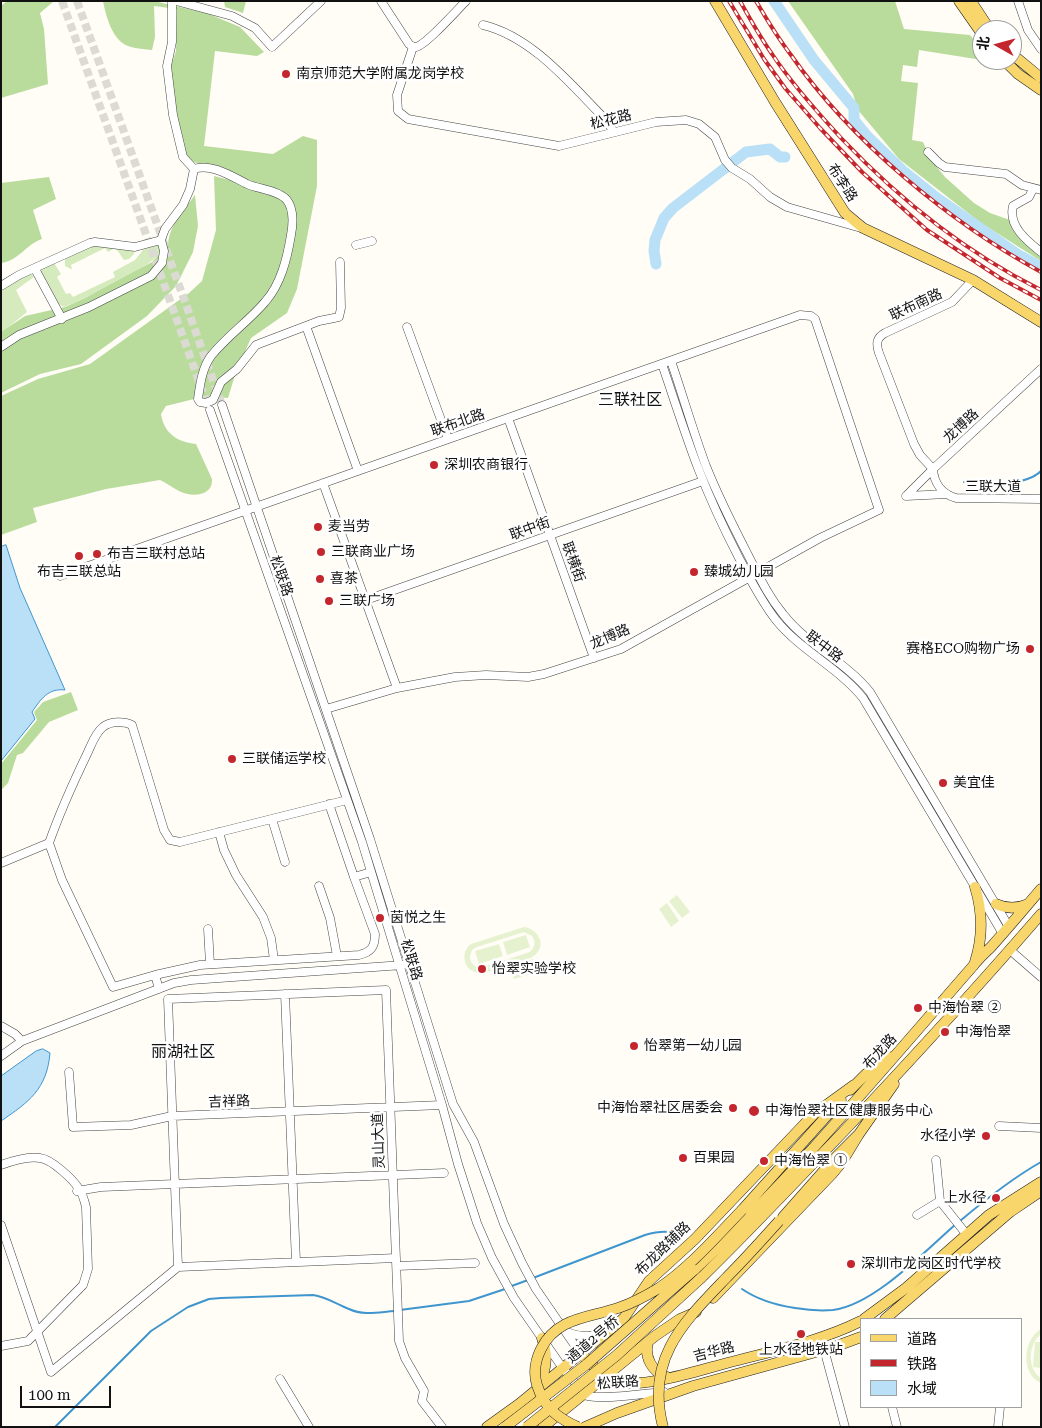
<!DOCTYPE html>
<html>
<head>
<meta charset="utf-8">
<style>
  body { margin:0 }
  #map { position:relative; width:1042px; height:1428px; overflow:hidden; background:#fffdf5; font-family:"Roboto Serif","Noto Sans SC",serif }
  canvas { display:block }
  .frame { position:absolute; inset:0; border:2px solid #111; pointer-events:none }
  .legend { position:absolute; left:860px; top:1318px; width:162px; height:90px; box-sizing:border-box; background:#fff; border:1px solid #a0a0a0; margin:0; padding:6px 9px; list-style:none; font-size:15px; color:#111 }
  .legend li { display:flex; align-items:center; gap:10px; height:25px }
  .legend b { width:25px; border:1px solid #a0a0a0 }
  .north { position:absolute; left:972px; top:20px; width:50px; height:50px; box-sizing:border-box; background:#fff; border:1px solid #a0a0a0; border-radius:50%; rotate:277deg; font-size:14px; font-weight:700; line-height:20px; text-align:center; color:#111 }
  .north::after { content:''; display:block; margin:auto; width:18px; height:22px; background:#c4262e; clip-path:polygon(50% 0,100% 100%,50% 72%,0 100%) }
  .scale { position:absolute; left:20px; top:1386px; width:91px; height:22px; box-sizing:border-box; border:2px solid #111; border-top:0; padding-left:6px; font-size:15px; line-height:18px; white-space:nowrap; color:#111; -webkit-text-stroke:4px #fff; paint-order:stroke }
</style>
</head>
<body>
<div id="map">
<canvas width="1042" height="1428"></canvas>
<div class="frame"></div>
<ul class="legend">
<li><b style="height:6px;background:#f9d66b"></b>道路</li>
<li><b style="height:6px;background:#c4262e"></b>铁路</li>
<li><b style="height:14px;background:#b9e0f7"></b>水域</li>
</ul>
<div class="north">北</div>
<div class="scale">100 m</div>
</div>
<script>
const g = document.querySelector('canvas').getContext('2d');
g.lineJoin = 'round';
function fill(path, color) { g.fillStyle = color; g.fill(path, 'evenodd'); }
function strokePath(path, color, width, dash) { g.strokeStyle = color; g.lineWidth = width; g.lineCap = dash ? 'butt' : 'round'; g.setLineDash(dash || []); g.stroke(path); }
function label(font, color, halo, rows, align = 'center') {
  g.font = font + ' "Roboto Serif","Noto Sans SC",serif'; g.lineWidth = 5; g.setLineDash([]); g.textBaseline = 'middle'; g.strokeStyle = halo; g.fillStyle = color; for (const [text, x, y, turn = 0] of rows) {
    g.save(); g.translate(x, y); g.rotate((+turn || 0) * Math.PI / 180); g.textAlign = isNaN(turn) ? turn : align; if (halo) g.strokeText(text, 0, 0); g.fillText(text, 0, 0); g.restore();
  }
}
fill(new Path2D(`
  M167,242L169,245C147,271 96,293 64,307L58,304L41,272L42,268L54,263L61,274L57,277L66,294L70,293L73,297L115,277L113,272L135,260L143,250Z
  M92,244L134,250V254L129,259L124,260L117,250L113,249L108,252L105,248L71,265L72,269H71L65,266V257Z
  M30,273L34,277L16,290L27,312L1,333V289Z`), '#d5ebbd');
fill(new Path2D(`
  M7,1H54L40,13L44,29L48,84L1,98V6Z
  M103,1H154L209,14L240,27L264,52L257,56L215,51L204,146L273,154L303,136L317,140V186L297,289L287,313L251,338L235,375L228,398L206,396L166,406L161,414C164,434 178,442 196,444L212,479C213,496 193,497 181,492C174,489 167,483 160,480L106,489L33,508L37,522L1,535V396L38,379L90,364L189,293L202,281L216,230L214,176L242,183L244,178L194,162L187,157L183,147L179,131L174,97L171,66L176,51L177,9L154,6L155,37L152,50C145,49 136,49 128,46C112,40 106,16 103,1Z
  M224,1H246L243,13L225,7Z
  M788,1H895L904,29L970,35L982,49V60L919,50L917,67L903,65L901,81L918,83L912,140L923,142L931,160L945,177L974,203L990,213L1010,220L1018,237L1041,256V261L981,223L899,159L858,110L853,94Z
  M49,177L56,199L33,210L42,239C26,244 19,261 1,263V183Z
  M195,195L198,226L193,252L176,286L147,316L81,364L40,374L1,393V332L25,316L65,307L87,297L152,262L168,245C169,225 184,210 195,195Z
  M71,692L78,710L49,722L23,753L17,755L8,783L1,790V764L37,720L34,712L43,702Z`), '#b9dc9c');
fill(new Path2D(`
  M677,895L690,912L682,918L669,901Z
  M667,903L679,921L671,927L659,909Z
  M524,927C538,929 547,945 535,955C530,960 485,974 479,973C472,972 466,968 465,961C463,954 466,948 471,944ZM524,932L532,936C536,942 535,947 530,952L480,968C474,967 470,963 470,956L472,950L477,947Z
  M526,935L530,947L507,955L503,942Z
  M499,944L503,956L479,964L475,951Z
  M533,959L537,972L514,979L510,967Z
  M1041,1329V1334C1028,1344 1027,1369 1041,1378V1383C1020,1374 1023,1339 1041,1329Z
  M1035,1342H1041V1368L1033,1367Z`), '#e6f2cf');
const water = new Path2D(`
  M6,545L20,588L65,690C48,688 41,699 32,712L35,719L1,761V547Z
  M43,1049L50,1053C47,1089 29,1102 1,1121V1076L36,1051Z`);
fill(water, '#b9e0f7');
strokePath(water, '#3f96cf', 1);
strokePath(new Path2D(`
  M964,482C985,484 1025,487 1041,471
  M960,1221C986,1199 1011,1179 1041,1162
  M533,1278L645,1235C659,1231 670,1230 683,1236
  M509,1287L528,1280
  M742,1289C758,1300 775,1305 795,1308C807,1310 821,1311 833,1310C874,1305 925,1251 956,1224
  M400,1310L469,1301L505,1289
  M55,1427L151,1331L188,1307L209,1299L221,1298L313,1295C327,1297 336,1304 349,1309C364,1316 379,1312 395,1311`), '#3f96cf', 2);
strokePath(new Path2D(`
  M774,1L814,60L854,108V120L867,136L902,170L937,198L1017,254L1041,267
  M656,264L654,251L655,240L664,218L673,208L746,152L770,149L780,157H785`), '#b9e0f7', 11);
strokePath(new Path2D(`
  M62,1L209,409
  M77,1L222,405`), '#dbdad3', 8, [8, 4]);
const minor = new Path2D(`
  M176,1L232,16L255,28L272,47L321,1
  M381,1L409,44C412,46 412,47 416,47C426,45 457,10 466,1
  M1018,1L1028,30L1041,49
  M483,25C533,37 571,85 606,120L614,132
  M413,47L397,95L398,111L408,119L559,146L656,122L686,120L699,124L715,137L725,160L732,168L750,179L770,197L787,207L861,228
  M928,152L939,163L945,167L1006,174L1022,185L1041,190
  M194,169C211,163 231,176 247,184C258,189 277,190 286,199C294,208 293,224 291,235C287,259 281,284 265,302C249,321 227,336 211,356C202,368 200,385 198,399L200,402L206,403L213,400L221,382L237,369L256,345L319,321L339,317L341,308L340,262
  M1033,189L1029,197L1013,206C1008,226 1027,241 1041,252
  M356,245L372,241
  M35,269L62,319
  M1,286L19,275L90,243L95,242L135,247L161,240
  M306,326L358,471
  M407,327L448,439
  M1,347L19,335L89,307L151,276L162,263L164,251L161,240L165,229L183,205L190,189L194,169L183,157L173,115L167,66L172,42V1
  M671,361C683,396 693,431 706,466C718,496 733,526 748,555C759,576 768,596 783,614C808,646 845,661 870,692L1009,927
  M662,364C674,399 685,434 698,468C710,499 724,529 739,558C750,579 761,601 776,620C801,651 838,667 863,698L1003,934
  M222,405L370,839L453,1104L474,1142L504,1224L522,1263L536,1289L580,1353
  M210,410L362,842L442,1105L458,1164L477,1223L492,1258L514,1298L562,1367L585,1395C596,1401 649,1393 664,1392
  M508,418L594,658
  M933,469L920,455L914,444L879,353C876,344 876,338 885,333L952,302L973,280
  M933,469C934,483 942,494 956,498L1041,499
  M323,483L397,688
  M906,496L933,469L1041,369
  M906,496L947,494
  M60,576L800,315L811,316L815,319L879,510L820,538L621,649L544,674L528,677L486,675L455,677L397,688L326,709
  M366,600L703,481
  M329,804L354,877L371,872
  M272,819L285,862
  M219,832L224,850L236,875L263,917L271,938L274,960
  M1,863L49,843
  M319,886L330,918L337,956
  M208,929L210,964
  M1010,950L1041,977
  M155,975L113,987L62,880L49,843C60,812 73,783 87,754C91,746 95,733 103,727C110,721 124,721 132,725L164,830L170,840L180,842L347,800
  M159,989L155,975L200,965L359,955C371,952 375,947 375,934L354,877
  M285,994L296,1262
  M1,1026L15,1034L22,1041
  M1,1056L22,1041L174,983L191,980L403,965
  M69,1072L73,1127L131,1125L172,1116L442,1105
  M999,1126L1041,1128
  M936,1160L940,1201L967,1235
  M1,1165C12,1161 29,1156 40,1158C51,1159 73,1179 79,1189C83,1194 84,1200 86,1207L88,1269L83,1285L28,1341L1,1346
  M77,1191L101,1187L444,1173
  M917,1215L940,1201
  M1,1225L51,1372L178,1267L396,1258
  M397,1266L475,1263
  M178,1267L168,999L386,990L399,1341L405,1358L424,1391L422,1401L442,1427
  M566,1331C576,1337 592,1337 603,1334
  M824,1349L845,1427
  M280,1379L309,1427
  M892,1407L897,1427
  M998,1427L1000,1407`);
const major = new Path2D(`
  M715,1L775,102L845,213L863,228L973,280L1041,322
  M959,1L982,34
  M971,1L990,30
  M1012,54L1041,78
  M1004,60L1018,74L1041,90
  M996,904C1007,909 1017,909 1028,904
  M975,962C983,937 983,913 975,887
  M850,1090L866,1074L889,1057
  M742,1210L841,1100
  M783,1217L836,1157L859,1134L894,1084
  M694,1270C794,1176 883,1069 973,966C978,959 985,953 991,947C1008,928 1024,909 1041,889
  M701,1278C750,1230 797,1180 844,1131C911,1060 977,988 1041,914
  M713,1298L832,1174L842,1162L859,1134
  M864,1319L906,1288L989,1215L1041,1182
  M885,1319L1010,1212L1041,1191
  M648,1342C644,1357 652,1372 667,1377
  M580,1353C592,1364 603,1379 619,1382C646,1388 700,1370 727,1363C772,1351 819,1342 861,1321
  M538,1385C547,1370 548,1354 542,1338
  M487,1427L519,1404L624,1318L649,1281L695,1239L814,1114L854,1085
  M543,1427L655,1336L680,1319L696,1312
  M585,1427L617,1413L693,1386L834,1347L861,1337`);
strokePath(minor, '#444', 9);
strokePath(major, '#222', 11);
strokePath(minor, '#fff', 8);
strokePath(major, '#f9d66b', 10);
const rail = new Path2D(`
  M729,1L764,59L785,88L820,128L862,172L927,230L1000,278L1041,300
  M740,1C750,19 760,37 772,54C792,84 817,112 842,139C900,200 965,252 1041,290
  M756,1C767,20 778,38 791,55C851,141 949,222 1041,272`);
strokePath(rail, '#c4262e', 4);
strokePath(rail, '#fff', 2, [5.5]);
const majorBridge = new Path2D(`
  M505,1427L587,1364L694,1270
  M527,1427L617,1355L701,1278
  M578,1427C557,1418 544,1407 537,1385C533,1372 535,1361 541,1349C557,1317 589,1318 618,1308C633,1303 646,1296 659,1288C690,1267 716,1237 742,1210
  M663,1427C645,1358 684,1322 727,1277C745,1259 762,1240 779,1221`);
strokePath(majorBridge, '#222', 11, []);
strokePath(majorBridge, '#f9d66b', 10);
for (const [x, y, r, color] of [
  [286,74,5,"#c4262e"],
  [434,465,5,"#c4262e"],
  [318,527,5,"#c4262e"],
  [321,552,5,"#c4262e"],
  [97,554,5,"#c4262e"],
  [79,556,5,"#c4262e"],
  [694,572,5,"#c4262e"],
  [320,579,5,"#c4262e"],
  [329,601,5,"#c4262e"],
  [1030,649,5,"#c4262e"],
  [232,759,5,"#c4262e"],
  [943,783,5,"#c4262e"],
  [380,918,5,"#c4262e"],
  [482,969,5,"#c4262e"],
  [918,1008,5,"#c4262e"],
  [945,1032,5,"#c4262e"],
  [634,1046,5,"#c4262e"],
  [733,1108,5,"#c4262e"],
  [754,1111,6,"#c4262e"],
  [986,1136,5,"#c4262e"],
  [683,1158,5,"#c4262e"],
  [764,1161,5,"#c4262e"],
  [996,1198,5,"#c4262e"],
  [851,1264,5,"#c4262e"],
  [801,1334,5,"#c4262e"]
]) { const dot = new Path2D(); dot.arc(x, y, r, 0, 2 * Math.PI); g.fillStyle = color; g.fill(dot); strokePath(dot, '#fff', 2); }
label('14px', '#111', '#fff', [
  ["南京师范大学附属龙岗学校",296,74],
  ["深圳农商银行",444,465],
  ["麦当劳",328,527],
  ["三联商业广场",331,552],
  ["布吉三联村总站",107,554],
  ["布吉三联总站",79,572,"center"],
  ["臻城幼儿园",704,572],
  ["喜茶",330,579],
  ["三联广场",339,601],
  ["赛格ECO购物广场",1020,649,"right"],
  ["三联储运学校",242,759],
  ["美宜佳",953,783],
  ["茵悦之生",390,918],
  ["怡翠实验学校",492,969],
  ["中海怡翠 ②",928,1008],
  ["中海怡翠",955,1032],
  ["怡翠第一幼儿园",644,1046],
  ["中海怡翠社区居委会",723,1108,"right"],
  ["中海怡翠社区健康服务中心",765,1111],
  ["水径小学",976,1136,"right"],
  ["百果园",693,1158],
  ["中海怡翠 ①",774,1161],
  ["上水径",986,1198,"right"],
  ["深圳市龙岗区时代学校",861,1264],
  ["上水径地铁站",801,1350,"center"]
], 'left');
label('14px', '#111', '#fff', [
  ["松花路",611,120,-14],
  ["布李路",842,183,57],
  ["联布南路",916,305,-25],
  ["联布北路",458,423,-19],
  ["龙博路",961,426,-43],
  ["三联大道",993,487],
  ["联中街",530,529,-20],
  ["联横街",573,562,70],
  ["松联路",281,576,71],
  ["龙博路",610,637,-23],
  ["联中路",824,647,37],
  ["松联路",411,960,73],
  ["布龙路",880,1052,-48],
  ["吉祥路",229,1102,-2],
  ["灵山大道",379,1141,-92],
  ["布龙路辅路",663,1249,-44],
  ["通道2号桥",593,1340,-40],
  ["吉华路",714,1352,-15],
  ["松联路",618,1383,-4]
]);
label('16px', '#111', '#fff', [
  ["三联社区",630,400],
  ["丽湖社区",183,1052]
]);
</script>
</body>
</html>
